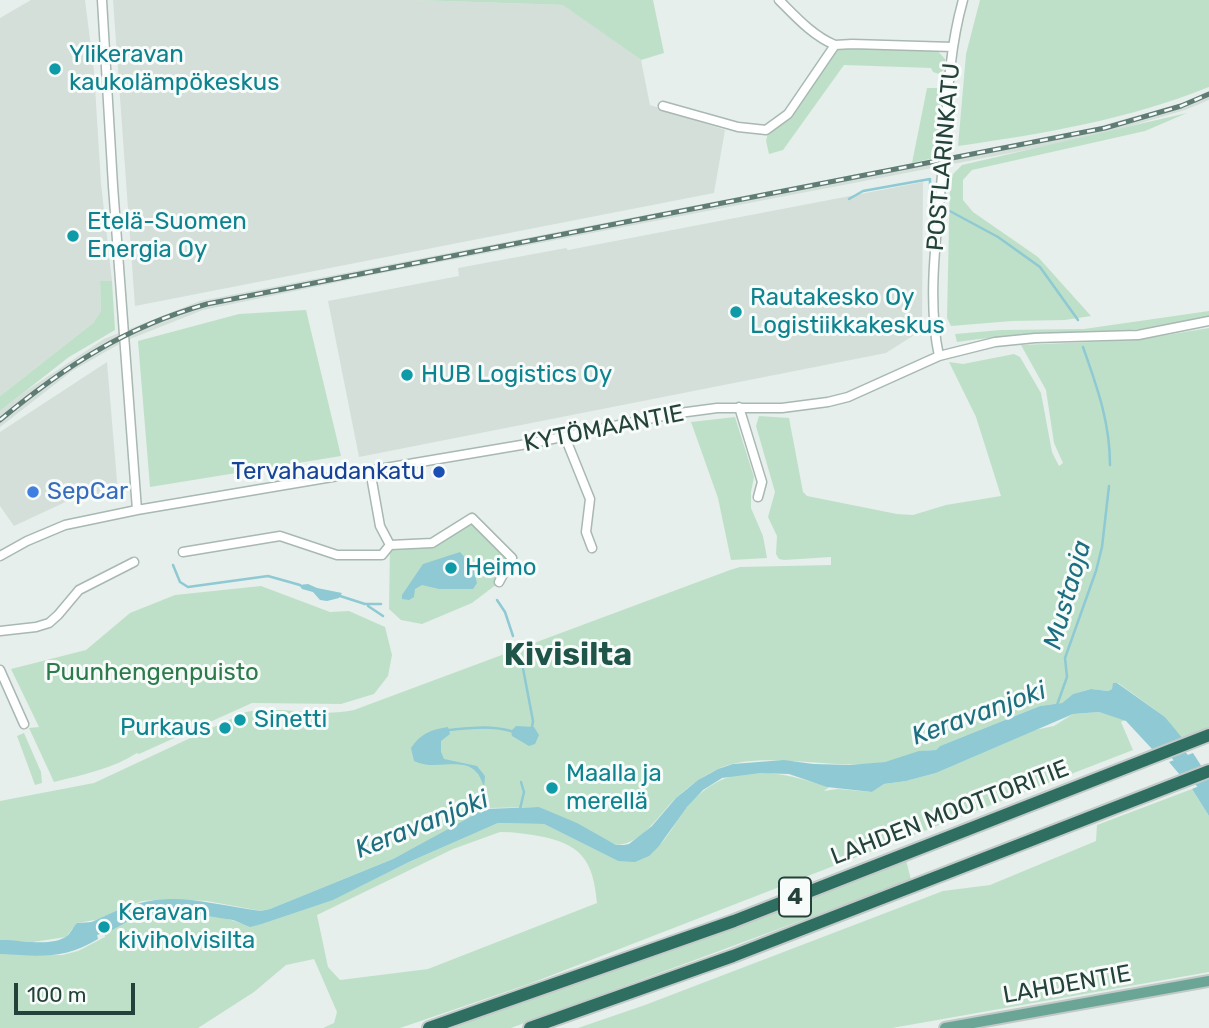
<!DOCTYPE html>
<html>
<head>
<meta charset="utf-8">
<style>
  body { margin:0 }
  #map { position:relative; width:1209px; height:1028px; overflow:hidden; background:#e6efeb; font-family:Rubik,sans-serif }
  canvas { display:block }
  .scale { position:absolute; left:14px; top:983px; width:121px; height:32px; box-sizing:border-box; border:4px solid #24423a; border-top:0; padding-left:9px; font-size:21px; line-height:24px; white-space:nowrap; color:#24423a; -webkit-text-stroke:5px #f7fbf9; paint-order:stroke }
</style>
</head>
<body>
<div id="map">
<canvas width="1209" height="1028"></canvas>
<div class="scale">100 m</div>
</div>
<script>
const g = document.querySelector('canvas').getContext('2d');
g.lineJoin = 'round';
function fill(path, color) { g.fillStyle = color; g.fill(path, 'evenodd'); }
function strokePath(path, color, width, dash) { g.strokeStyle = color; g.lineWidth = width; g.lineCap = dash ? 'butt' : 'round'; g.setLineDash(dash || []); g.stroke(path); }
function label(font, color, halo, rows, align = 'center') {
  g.font = font + ' Rubik,sans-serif'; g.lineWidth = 6; g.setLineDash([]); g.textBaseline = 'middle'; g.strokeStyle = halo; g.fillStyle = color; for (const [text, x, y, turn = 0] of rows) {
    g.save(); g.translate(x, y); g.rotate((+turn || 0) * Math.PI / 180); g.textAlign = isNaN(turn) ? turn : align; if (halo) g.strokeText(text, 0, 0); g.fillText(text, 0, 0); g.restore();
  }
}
fill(new Path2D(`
  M31,0H85L94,71L101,184L112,281H100L101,311L93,323L0,396V18Z
  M113,0H415L564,5L641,60L650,105L725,130L714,193L135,306Z
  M1209,91V100L1185,110L1117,130L1047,146L378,274L203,310L130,339L129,335L121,339V343L72,371L0,427V411L23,393L104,339L200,301L1090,129L1182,103Z
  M923,182L922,330L886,353L359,457L328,301L459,276L458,268L566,248L568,250Z
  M107,362L118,493L74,498L14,526L0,506V432Z`), '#d4dfda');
fill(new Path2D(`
  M415,0H653L664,53L641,60L563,5Z
  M980,0H1209V87C1130,119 1043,134 958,146L966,54Z
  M849,47L936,49L945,59V69L939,74L933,72L931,68L844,65L783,150L769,154L766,141L768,133L830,56L838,49Z
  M927,88H938L943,91L945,101L939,157L912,163Z
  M1187,113L1145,131L972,170L963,180V200L973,212L1038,257L1091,316L1065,320L1012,321L951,326L947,318L950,177L962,165Z
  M100,281H112L115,330L69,357L0,411V396L93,323L101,311Z
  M306,310L341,456L150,487L138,341L239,314Z
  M1209,311V317C1174,324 1138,331 1102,332C1053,335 1005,334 957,342L955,334L1001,330L1084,329Z
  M1209,328V727L1181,739L1165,717L1118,683H1114L1112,689L1108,691L1091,689L1073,694L1062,703L1040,706L940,746L936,750C918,749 902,759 885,762C833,772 761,748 716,770C701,777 688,787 676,798C658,815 643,844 616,845L539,807L489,808L393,859L270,909L261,911L207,901L168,899L142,901L122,908L102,921L101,919L77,923L66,937L33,942L0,940V801L94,783L246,712C282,705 319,718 354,710L730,570L740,567L831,565V557L784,560L779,559L776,554L777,536L768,517L775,492L756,426L759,416L789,418L803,492L807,496L897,514L913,515L946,505L1001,496L976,417L949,362L963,364L1014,354L1020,357L1041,393L1052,452L1059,466L1063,463L1054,443L1046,390L1021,345L1136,340Z
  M735,417L754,477L751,492V508L763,536L767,558L731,560L718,498L691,422Z
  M472,518L512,558L497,584L472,603L422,624L401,620L389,609L390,545L432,543Z
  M261,586L330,612L349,611L385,627L392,655L388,676L374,694L341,704L252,703L139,754L137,753C114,768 82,775 54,782L29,728L39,727L11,669L86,650L130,613L175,595Z
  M1099,712L1125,720L1121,722L1133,750L529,984L400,1028H323L334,1023L337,1012L314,959L286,965L254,992L198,1028H0V954L62,955L78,951L105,937V934C114,928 124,921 134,918C157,911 196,912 220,917C235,920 246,928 262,924L332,900L409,862L498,823L544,824L618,861C630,857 648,853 658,846C666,841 679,816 687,807C728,759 775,770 829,787L824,791L838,789L872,792L884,784L906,781L936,773L1035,730L1054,726L1073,714ZM500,832C515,832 529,834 544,837C584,846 593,863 597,903L428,969L340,980L328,967L317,915L453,849Z
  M24,733L41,772L42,783L35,785L17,736Z
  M1192,789L1209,816V972L892,1028H578L645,1005L943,891L990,885L1096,841L1097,825Z
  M906,860L911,880L511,1028H447Z`), '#bfe0c8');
fill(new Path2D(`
  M460,552L473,567L477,583L473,589H439L422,585L415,589L414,597L409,600L402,599V595L423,564Z
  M308,584L317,588L342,593L339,598L327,601L320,600L313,592L302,589L299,585Z
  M1113,683H1117L1165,717L1183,739L1153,750L1126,721L1099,712L1073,714L936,773L906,781L884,784L872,792L827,787L789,774L760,773L722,778L703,790L687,807L659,846L649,856L635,862L618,861L544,824L498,823L409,862L333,900L262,924L250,927L233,920L189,913L134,918L105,934L102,921C158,884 200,903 261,911L270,909L393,859L485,809L539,807L577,823L616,845H624L629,844L652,826L676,798L698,780L718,769L733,764L784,760L813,764L850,765L885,762L919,751L936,750L940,746L1040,706L1062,703L1073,694L1091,689L1108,691L1112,689Z
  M516,726L534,727L539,735L535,744L529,746L512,736L511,731Z
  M448,727L450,734L441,741V752L444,759L477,766L485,776L484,788C474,748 440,774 414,761L411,748C420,734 432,729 448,727Z
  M1193,753L1202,767L1180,775L1169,762Z
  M1209,782V816L1192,789Z
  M94,922L98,939C64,960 38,956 0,954V940C19,939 50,948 67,936C71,933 73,927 77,923Z`), '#8ec9d4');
strokePath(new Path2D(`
  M849,199L863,191L930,179V198L933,204
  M946,209L998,237L1040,267L1078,320
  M1083,347C1097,387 1110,422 1110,465
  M173,565L180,582L188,587L268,576L300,585
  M337,595L365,604H381
  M497,600L505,612L513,636
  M368,606L383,616
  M522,663L533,721L532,727
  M1057,705L1067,677L1065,658L1096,571L1102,547L1109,486
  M449,730C470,728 490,725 511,731
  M520,809L524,792L521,782`), '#8ec9d4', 2.5);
strokePath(new Path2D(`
  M1166,741L1209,789
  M78,936L120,917`), '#8ec9d4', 14);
const minor = new Path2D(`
  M102,0L113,186L137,510
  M779,0C796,17 813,36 835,45
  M663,106L738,127L766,130L788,114L835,45L852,44L953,47
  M939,356C926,297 938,225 943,164C947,110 948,53 963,0
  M739,407L762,482L758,497
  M565,437L590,499L586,532L592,548
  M370,470L380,526L390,545L432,543L472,518L512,558L499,582
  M183,552L280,536L337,555H382L390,545
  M0,556L27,541L65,525L137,510L533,443L672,414L717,408H782L828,402L848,397L939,356L995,342L1035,338L1138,335L1209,321
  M0,631L36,627L49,623L58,615L79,590L134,562
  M0,670L24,724`);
const major = new Path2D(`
  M945,1028L1209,981`);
const highway = new Path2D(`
  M429,1028L734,921L1209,735
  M530,1028L733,956L1209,771`);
strokePath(minor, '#a8b8b2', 11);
strokePath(major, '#c2cac8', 14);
strokePath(highway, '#c2cac8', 16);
strokePath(minor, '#fff', 8);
strokePath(major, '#6aa596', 10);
strokePath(highway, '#2f6f62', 12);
const rail = new Path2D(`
  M0,420C64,367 125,327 207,304L1105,128L1181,106L1209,94`);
strokePath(rail, '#5f7d75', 5);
strokePath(rail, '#f7fbf9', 2.5, [8]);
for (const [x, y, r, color] of [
  [55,69,7,"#0f9aa8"],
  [73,236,7,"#0f9aa8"],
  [736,312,7,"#0f9aa8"],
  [407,375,7,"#0f9aa8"],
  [439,472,7,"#1a4fb4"],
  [33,492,7,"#3f7fe0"],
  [451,568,7,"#0f9aa8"],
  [240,720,7,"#0f9aa8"],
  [225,728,7,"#0f9aa8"],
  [552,788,7,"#0f9aa8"],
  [104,927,7,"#0f9aa8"]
]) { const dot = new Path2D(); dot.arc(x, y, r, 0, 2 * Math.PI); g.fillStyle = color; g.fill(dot); strokePath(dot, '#f7fbf9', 2.5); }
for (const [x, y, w] of [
  [795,897,32]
]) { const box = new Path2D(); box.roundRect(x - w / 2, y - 19.5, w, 39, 5); g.fillStyle = '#f7fbf9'; g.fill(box); strokePath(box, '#24423a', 2); }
label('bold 23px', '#24423a', null, [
  ["4",795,897]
]);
label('24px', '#0d838f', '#f7fbf9', [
  ["Ylikeravan",69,55],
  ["kaukolämpökeskus",69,83],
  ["Etelä-Suomen",87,222],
  ["Energia Oy",87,250],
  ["Rautakesko Oy",750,298],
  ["Logistiikkakeskus",750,326],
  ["HUB Logistics Oy",421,375],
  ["Heimo",465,568],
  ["Sinetti",254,720],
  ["Purkaus",211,728,"right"],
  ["Maalla ja",566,774],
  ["merellä",566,802],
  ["Keravan",118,913],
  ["kiviholvisilta",118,941]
], 'left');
label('24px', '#24423a', '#f7fbf9', [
  ["POSTLARINKATU",944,157,-85],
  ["KYTÖMAANTIE",604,429,-11],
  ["LAHDEN MOOTTORITIE",950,813,-21],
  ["LAHDENTIE",1067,985,-10]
]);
label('24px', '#164399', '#f7fbf9', [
  ["Tervahaudankatu",425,472]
], 'right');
label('24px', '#366cbe', '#f7fbf9', [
  ["SepCar",47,492]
], 'left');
label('24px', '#2d7a4b', '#f7fbf9', [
  ["Puunhengenpuisto",152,673]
]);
label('italic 26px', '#1c6f80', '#f7fbf9', [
  ["Mustaoja",1068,595,-74],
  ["Keravanjoki",979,714,-20],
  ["Keravanjoki",422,825,-22]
]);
label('bold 32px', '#1f5548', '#f7fbf9', [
  ["Kivisilta",568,656]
]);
</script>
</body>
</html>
